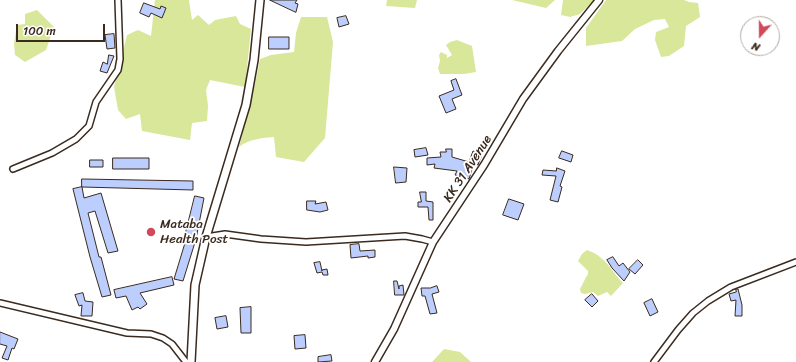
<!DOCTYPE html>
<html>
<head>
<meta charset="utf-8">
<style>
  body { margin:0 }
  #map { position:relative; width:796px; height:362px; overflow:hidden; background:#fff; font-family:Sriracha,sans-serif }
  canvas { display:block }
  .north { position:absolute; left:740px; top:16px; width:40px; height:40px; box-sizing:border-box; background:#fff; border:1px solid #b1aaa5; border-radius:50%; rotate:201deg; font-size:11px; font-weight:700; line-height:16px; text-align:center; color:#3b2a1e }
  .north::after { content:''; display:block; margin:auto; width:14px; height:18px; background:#d1495b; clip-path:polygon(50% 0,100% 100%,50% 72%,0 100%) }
  .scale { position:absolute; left:16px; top:24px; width:89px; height:18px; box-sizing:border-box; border:2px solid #3b2a1e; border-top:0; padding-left:5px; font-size:12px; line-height:14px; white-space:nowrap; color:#3b2a1e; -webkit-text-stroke:3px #fff; paint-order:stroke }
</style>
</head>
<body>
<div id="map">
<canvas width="796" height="362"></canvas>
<div class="north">N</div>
<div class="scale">100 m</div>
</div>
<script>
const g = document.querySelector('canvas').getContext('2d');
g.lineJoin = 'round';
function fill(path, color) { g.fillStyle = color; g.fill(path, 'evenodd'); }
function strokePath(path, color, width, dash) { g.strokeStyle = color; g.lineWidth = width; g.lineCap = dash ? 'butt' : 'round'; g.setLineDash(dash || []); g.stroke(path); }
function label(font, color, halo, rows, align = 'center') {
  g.font = font + ' Sriracha,sans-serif'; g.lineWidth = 3.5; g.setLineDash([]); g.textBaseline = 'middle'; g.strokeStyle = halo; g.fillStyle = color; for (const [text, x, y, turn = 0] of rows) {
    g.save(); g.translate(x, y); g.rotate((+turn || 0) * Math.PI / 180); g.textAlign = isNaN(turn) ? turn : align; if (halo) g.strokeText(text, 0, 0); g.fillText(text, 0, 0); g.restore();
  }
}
fill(new Path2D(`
  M155,0H189L192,20L198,15L209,25L215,20L236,16L240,24L251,29L245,87L210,80L206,90L208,106L207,121L192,123L190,140L142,131L140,114L126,119L118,110L114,87L127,35L138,30L151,36Z
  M387,0H417L415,8L386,6Z
  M512,0H555L546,8Z
  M563,0H594L580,14L570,17L561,15Z
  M606,0H684L689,2L698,3L700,17L686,26L684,46L669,56L661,57L655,40L656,32L669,27L665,19L654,20L635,29L622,41L586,46V28Z
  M37,10L54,27L46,50L25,62L15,55L14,43L17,25L25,24V14Z
  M301,17H327L333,42L325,138L304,162L276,157L274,137C262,138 249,139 239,147L255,84L260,59L271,55L294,52L296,33Z
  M457,40L472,46L476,72L464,74H440L438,68L440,61L439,55L441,52L447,55V58L452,55L446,45L450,42Z
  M587,250C592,252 597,254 601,258C610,265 615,275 623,283L611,296L607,292L598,296L593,292L585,294L581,293L580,289C583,284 585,278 588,274V271L578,261L582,254Z
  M444,349L460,352L471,362H432Z`), '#d8e79a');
const building = new Path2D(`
  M270,0H297L295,3L298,4L296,12Z
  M144,3L160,9L161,6L166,8L162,18L151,13L149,17L140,13Z
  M346,16L349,24L339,27L337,18Z
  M114,34L115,48L107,49L105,35Z
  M269,37H289V49H269Z
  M109,55L114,56L107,73L100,71L103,62L107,64Z
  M456,79L462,95L452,99L456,109L446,113L439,96L454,90L451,81Z
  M426,148L428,155L415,157L414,150Z
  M446,149H452V157L469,162L473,151L482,154L478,165L474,163L469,179L455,175L457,171L434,168L435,164L427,165V158L441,157L440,152H446Z
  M562,151L573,155L571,162L559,158Z
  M113,158H149V169H113Z
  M90,160H103V167H90Z
  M394,167L407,168L406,182L396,183Z
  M557,168L565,171L560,186L562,187L558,202L550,200L556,176L542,175L543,170L556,171Z
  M82,179L193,181V190L82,187Z
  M82,187L84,198L101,193L118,251L108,253L95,211L88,213L99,257H101L111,295L102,297L90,257L73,189Z
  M420,192H426V201L433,202V220H429L428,207H418V202H421Z
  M195,196L204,198L196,239L183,281L174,279L188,233L186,232Z
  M509,199L524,204L518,220L503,215Z
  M307,201H316L315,204L326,202L328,210L320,212L307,210Z
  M359,244L360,251L375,250V257L368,258V256L351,258L350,245Z
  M613,257L619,266L623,263L630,272L624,281L612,268L607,260Z
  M638,260L643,265L635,274L629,269Z
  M320,262L322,271V270L327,269L328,275H323L322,272L317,273L314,263Z
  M172,277L174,285L140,293L147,304L140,309L138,307L132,310L126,296L116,298L114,290Z
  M394,281H397L399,289V286L403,285L404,295H395Z
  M437,286L439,292L432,294L437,313L430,314L425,296H422L421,288H430Z
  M736,289H738L742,305V316H735L736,300L731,301L729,294L736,292Z
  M83,293L85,301L93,302L92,316H81L82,305L79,306L75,295Z
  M592,294L598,301L592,307L585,300Z
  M652,299L658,312L650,316L644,303Z
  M251,307V333H241L240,308Z
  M226,316L228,327L217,329L215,318Z
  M0,332L18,339L14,349L12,348L8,360L2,358L7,346L0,344Z
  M305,335L306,348L295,349L294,336Z
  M331,355L332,361L318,362V357Z`);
fill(building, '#bbcefe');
strokePath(building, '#3b2a1e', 1);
const minor = new Path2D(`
  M13,169L52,153L76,139L89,126L96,102L118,70L120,59L118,0
  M206,237L225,234L261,239L306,242L405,236L422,239L433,242
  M0,303L127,333L151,334L163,338L172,344L186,362
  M654,362L678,330L693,313L708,301L731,287L796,262`);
const tertiary = new Path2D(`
  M375,362L394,329L433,242L484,165L523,99L558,51L599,0`);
const secondary = new Path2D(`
  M191,362L195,285L206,237L246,105L254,60L260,0`);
strokePath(minor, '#3b2a1e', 8);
strokePath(tertiary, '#3b2a1e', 9);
strokePath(secondary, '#3b2a1e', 10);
strokePath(minor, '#fff', 5);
strokePath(tertiary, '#fff', 6);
strokePath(secondary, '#fff', 7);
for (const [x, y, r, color] of [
  [151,232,5,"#d1495b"]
]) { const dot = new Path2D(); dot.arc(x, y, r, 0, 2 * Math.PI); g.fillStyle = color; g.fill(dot); strokePath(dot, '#fff', 1.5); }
label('13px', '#3b2a1e', '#fff', [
  ["KK 31 Avenue",468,169,-57]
]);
label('13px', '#3b2a1e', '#fff', [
  ["Mataba",160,225],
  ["Health Post",160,240]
], 'left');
</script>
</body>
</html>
